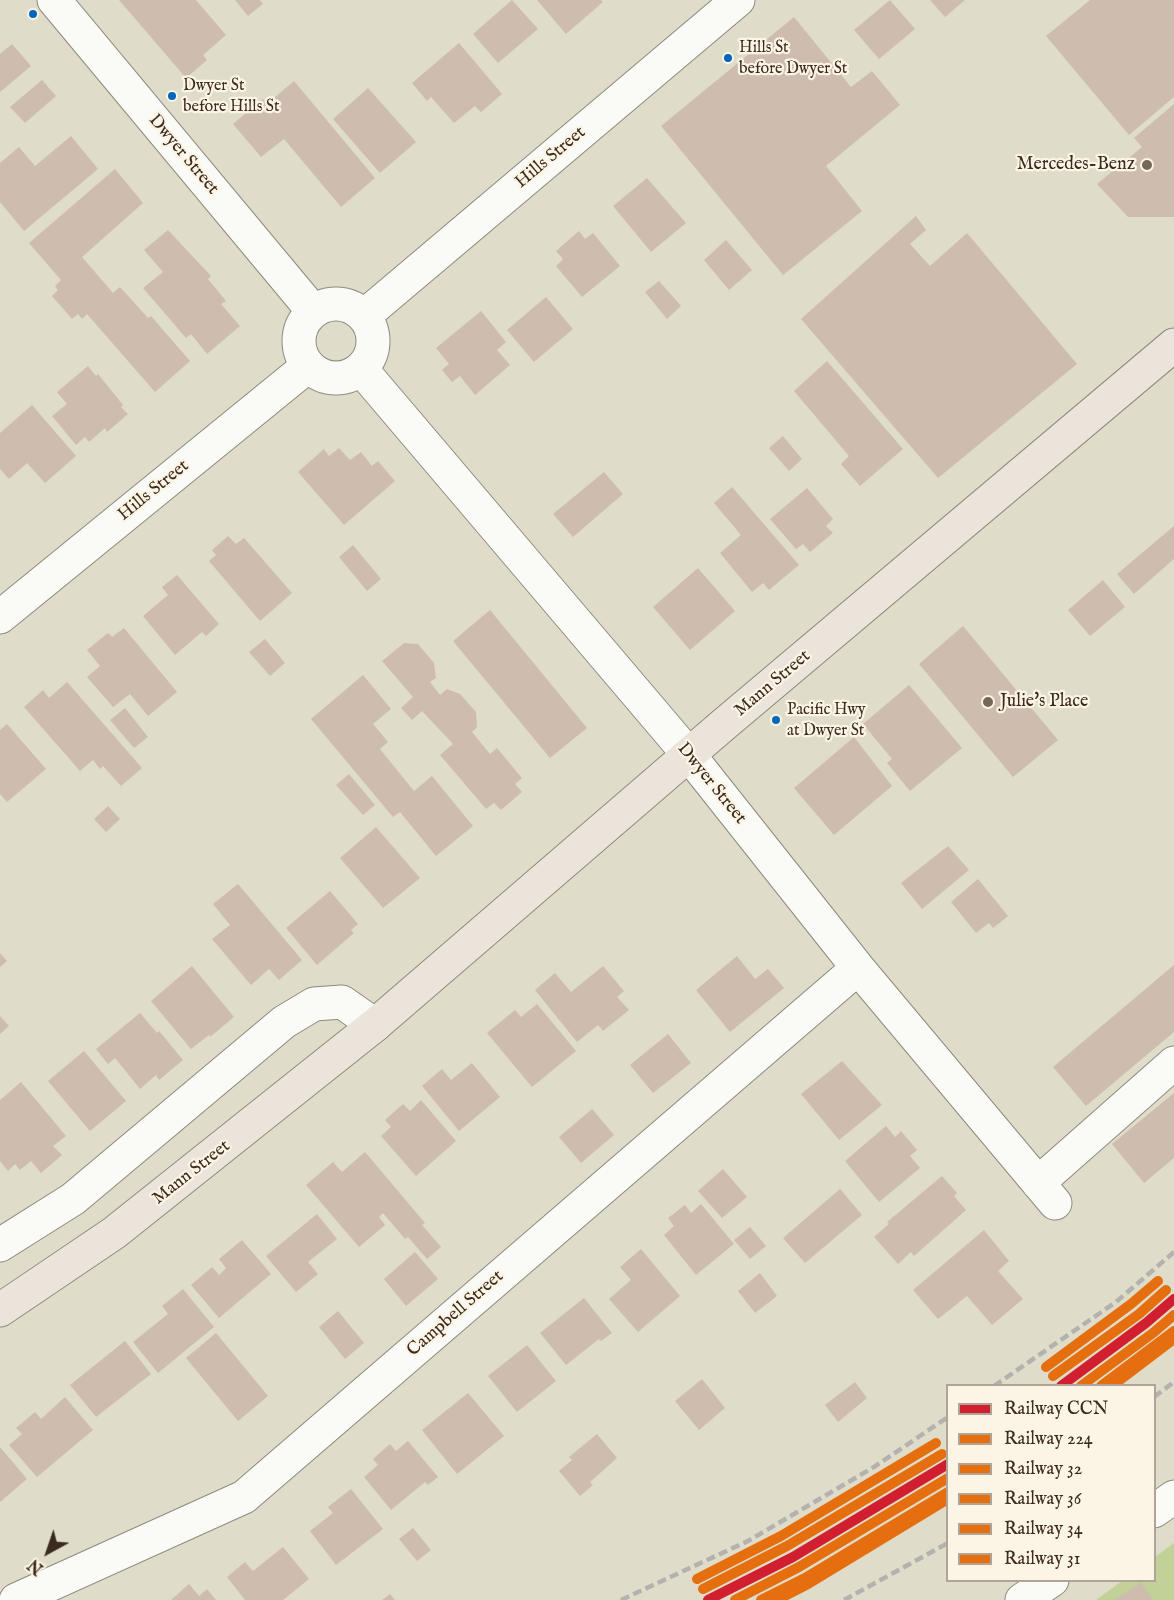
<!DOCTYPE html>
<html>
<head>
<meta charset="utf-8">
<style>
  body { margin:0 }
  #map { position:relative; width:1174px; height:1600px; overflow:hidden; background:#dfdcc9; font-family:"IM FELL English",serif }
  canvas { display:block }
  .legend { position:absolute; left:946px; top:1384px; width:210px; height:198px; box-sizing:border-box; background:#fcf5e5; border:2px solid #afa495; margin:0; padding:8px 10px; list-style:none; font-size:18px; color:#3b2a1e }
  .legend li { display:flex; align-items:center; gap:12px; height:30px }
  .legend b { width:30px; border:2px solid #afa495 }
  .north { position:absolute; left:18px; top:1522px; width:60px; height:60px; -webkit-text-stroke:4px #fcf5e5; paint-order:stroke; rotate:220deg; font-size:16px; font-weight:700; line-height:24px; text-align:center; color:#3b2a1e }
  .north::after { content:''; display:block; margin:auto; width:21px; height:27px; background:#3b2a1e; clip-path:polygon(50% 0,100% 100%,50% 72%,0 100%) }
</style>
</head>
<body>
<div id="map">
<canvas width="1174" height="1600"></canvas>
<ul class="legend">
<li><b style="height:8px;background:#d11f2f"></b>Railway CCN</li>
<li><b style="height:8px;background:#e56e0f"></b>Railway 224</li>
<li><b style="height:8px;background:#e56e0f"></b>Railway 32</li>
<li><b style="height:8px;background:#e56e0f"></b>Railway 36</li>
<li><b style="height:8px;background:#e56e0f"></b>Railway 34</li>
<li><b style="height:8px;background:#e56e0f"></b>Railway 31</li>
</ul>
<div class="north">N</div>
</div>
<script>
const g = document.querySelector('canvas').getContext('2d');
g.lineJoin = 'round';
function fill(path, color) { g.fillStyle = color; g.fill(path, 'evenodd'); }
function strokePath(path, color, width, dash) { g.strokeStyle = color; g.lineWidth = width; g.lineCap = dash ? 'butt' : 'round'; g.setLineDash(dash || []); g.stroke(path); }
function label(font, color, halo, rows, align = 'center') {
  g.font = font + ' "IM FELL English",serif'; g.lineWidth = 4.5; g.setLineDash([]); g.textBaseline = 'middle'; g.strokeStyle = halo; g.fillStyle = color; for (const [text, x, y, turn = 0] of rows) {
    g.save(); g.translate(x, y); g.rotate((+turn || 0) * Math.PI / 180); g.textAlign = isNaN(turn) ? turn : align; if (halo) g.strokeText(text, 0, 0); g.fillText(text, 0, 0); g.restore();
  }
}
fill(new Path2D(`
  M1174,1543V1600H1096L1122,1581L1154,1580L1155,1557Z`), '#c2d198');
fill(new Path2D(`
  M119,0H196L226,35L203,55L207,60L186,78Z
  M235,0H260L263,4L248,16Z
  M512,0L538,29L498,63L473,34Z
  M537,0H601L603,2L566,34Z
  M890,0L915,29L879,59L854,30Z
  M930,0H965L945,17Z
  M1090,0H1174V97L1129,135L1046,36Z
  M794,17L851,87L872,71L900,105L826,166L862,211L783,275L661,126Z
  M459,43L502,94L481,112L475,106L454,123L431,97L427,101L412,83Z
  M12,44L31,66L0,92V54Z
  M42,80L56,96L25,123L10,107Z
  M294,81L375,178L341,207L284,139L261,157L233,124L263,99L267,104Z
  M368,88L416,142L380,173L333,119Z
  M1174,104V217H1128L1097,184L1142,147L1134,138Z
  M71,136L98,169L24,231L0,202V163L19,147L35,166Z
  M115,169L143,203L82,257L113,293L120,287L148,318L151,316L190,361L155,392L87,314L82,319L78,314L72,319L52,296L58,290L55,286L61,280L29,243Z
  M647,178L686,223L651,252L613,206Z
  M916,216L926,230L910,244L930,266L967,233L1077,364L938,478L801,319Z
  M168,230L211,276L208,279L226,301L221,304L240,326L207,354L191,334L186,338L143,288L163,272L144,250Z
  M579,231L585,239L593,233L620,266L582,297L556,266L563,259L556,251Z
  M726,240L752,270L729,290L704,260Z
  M659,281L681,306L667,319L645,292Z
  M546,297L573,329L534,362L507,330Z
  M481,311L506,342L497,350L510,365L475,395L460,376L452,382L442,370L449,364L436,348Z
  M827,361L903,449L860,486L841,464L849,456L794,391Z
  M88,366L96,376L98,374L123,405L121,407L128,414L107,432L105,428L89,442L85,437L76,445L52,416L67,404L57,392Z
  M32,405L76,456L45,483L27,463L9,479L0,469V433Z
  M783,436L802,459L789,471L769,448Z
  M339,448L350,460L361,452L372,466L378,461L395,481L344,525L298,472L324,449L329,456Z
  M604,472L623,494L573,537L553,514Z
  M732,487L799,565L769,590L763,583L752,592L720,553L741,535L714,503Z
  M807,488L833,519L826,526L833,533L810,552L803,544L796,549L770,519Z
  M1174,526V559L1134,594L1117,574Z
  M228,536L236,544L244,538L292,593L260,621L209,561L216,555L212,550Z
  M353,545L381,579L367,591L339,557Z
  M698,568L735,611L690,650L653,607Z
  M177,575L219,624L206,636L202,632L175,655L143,616L168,595L162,587Z
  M1103,580L1125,607L1090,636L1068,610Z
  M490,610L587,728L550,758L453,641Z
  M963,626L1058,740L1013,777L919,664Z
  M124,628L177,692L148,716L130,694L113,707L87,677L100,666L87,650L108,633L112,637Z
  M265,639L285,663L270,676L249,652Z
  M404,643L418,644L434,663L436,678L430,682L440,695L447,689L460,694L476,712L477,727L472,732L490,754L497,748L522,778L515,784L522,792L501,810L494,803L486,809L440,755L453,744L422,711L412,720L401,708L413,697L382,661Z
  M363,675L391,709L373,724L388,742L380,749L384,754L414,791L432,776L473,826L436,856L400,812L393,817L311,719Z
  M67,682L142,768L121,786L103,766L100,769L93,760L80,771L24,707L43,690L49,698Z
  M909,685L962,748L910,791L887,763L892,759L863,724Z
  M125,708L148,737L134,748L110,720Z
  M7,724L46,769L7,802L0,794V730Z
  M854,737L892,786L834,835L794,788Z
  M349,774L375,805L363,815L336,785Z
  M108,806L120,819L106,832L94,819Z
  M376,827L420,878L383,908L340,858Z
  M948,846L969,870L922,909L901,883Z
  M978,879L1008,916L993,928L989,923L976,933L951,902Z
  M238,884L302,960L279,980L269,969L251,985L212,939L230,925L213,904Z
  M330,891L358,924L351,930L354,933L317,965L286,928Z
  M0,953L7,961L0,967Z
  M737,956L755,979L768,969L784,988L730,1032L696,990Z
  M1174,965V1032L1086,1106L1053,1067Z
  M192,966L234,1017L210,1037L209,1035L191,1049L151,1001Z
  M603,966L624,991L617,997L629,1010L603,1031L598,1025L577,1042L535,990L555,973L571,992Z
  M537,1004L576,1051L532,1087L487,1033L515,1010L521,1017Z
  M140,1013L157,1033L159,1031L183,1060L159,1080L156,1075L140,1089L115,1058L108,1064L96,1049Z
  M0,1016L9,1026L0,1034Z
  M668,1034L691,1063L653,1093L630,1065Z
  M84,1051L126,1101L90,1131L48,1081Z
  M842,1061L882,1105L839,1140L801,1094Z
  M472,1063L500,1097L459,1131L422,1086L442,1069L451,1080Z
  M21,1082L66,1136L53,1146L62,1155L41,1173L31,1161L20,1170L15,1164L8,1171L0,1161V1100Z
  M1174,1093V1158L1144,1183L1112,1144Z
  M421,1100L456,1141L416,1176L381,1136L391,1127L385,1120L403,1104L410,1111Z
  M592,1109L614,1135L581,1163L559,1137Z
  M886,1126L895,1137L901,1131L917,1150L910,1156L920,1168L879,1202L845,1161Z
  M365,1152L425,1223L422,1225L441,1247L427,1259L408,1237L405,1239L383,1213L379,1217L385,1225L359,1247L306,1185L333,1162L342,1172Z
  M723,1169L747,1197L722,1218L698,1191Z
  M942,1176L957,1193L954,1196L966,1210L914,1256L911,1252L898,1264L874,1237L889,1224L887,1222Z
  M840,1189L862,1215L805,1263L783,1238Z
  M701,1204L734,1244L696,1275L664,1235L674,1226L668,1218L685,1205L691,1213Z
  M317,1214L337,1239L308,1262L318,1274L296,1292L266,1256Z
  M750,1227L766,1246L750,1259L734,1240Z
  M984,1230L1009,1261L998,1271L1023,1299L992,1325L967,1296L938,1319L913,1290Z
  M242,1240L271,1274L219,1318L191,1285L212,1267L219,1275L226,1268L219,1259Z
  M641,1249L680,1296L638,1332L609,1299L631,1280L620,1267Z
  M415,1252L438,1279L406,1306L384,1279Z
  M760,1273L777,1296L755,1313L738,1291Z
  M183,1289L214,1327L158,1373L133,1342L168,1314L162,1306Z
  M584,1298L612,1333L601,1341L599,1339L566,1365L540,1333Z
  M338,1311L364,1343L345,1359L319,1327Z
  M216,1333L268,1396L238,1421L186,1358Z
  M125,1341L151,1374L96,1417L70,1385Z
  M527,1345L556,1381L517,1412L488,1376Z
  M702,1379L725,1408L699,1430L675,1401Z
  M855,1382L867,1398L838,1422L825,1405Z
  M468,1393L504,1436L457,1474L422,1430Z
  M65,1397L93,1430L37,1477L9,1445L22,1434L16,1428L35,1412L41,1419Z
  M597,1434L617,1458L590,1482L593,1485L580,1496L559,1471L572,1460L569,1457Z
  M408,1441L438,1477L428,1485L425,1482L391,1510L364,1477L378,1465L373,1459L390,1444L396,1451Z
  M0,1447L27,1479L0,1502Z
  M351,1489L383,1529L336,1565L310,1531L333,1513L328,1507Z
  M413,1528L431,1550L417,1561L399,1539Z
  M283,1547L309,1579L283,1600H245L227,1577L245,1562L253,1571Z
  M1141,1582L1153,1600H1114Z
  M189,1584L199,1596L207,1589L216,1600H171Z
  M390,1594L395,1600H382Z`), '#cebdae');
const minor = new Path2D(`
  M54,0L313,311
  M299 341a37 37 0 1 1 74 0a37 37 0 1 1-74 0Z
  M364,316L738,0
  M361,369L689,755L858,968L1055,1203
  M0,617L308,366
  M1038,1183L1174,1063
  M0,1245L73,1199L284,1022L314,1004L342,1002L375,1025
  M1154,1511L1174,1497
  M16,1600L244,1497L858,968
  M1022,1600L1052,1580`);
const major = new Path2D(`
  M0,1310L114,1233L375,1025L722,726L1174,345`);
strokePath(minor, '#8e8a7e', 35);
strokePath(major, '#8e8a7e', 35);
strokePath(minor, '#fafaf7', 33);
strokePath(major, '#ebe4db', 33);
strokePath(new Path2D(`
  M994,1386L1116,1302L1174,1252
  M1154,1397L1174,1382
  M621,1600L748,1541L874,1467L948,1417
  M844,1600L948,1543`), '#b4b2ae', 4.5, [9, 4.5]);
strokePath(new Path2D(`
  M1061,1386L1146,1323L1174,1299
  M708,1600L793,1557L948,1464`), '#d11f2f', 10);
strokePath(new Path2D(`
  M1081,1386L1153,1333L1174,1315
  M735,1600L799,1567L948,1478`), '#e56e0f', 10);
strokePath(new Path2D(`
  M1053,1376L1139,1314L1166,1290
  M703,1589L787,1546L942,1454`), '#e56e0f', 10);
strokePath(new Path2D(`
  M1101,1386L1174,1331
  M761,1600L805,1578L948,1492`), '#e56e0f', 10);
strokePath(new Path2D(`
  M1046,1367L1131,1304L1158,1281
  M697,1579L781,1536L936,1443`), '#e56e0f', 10);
strokePath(new Path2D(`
  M1112,1386L1174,1339
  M777,1600L808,1584L948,1499`), '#e56e0f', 10);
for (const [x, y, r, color] of [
  [33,14,5,"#0065bd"],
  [728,58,5,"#0065bd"],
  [172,96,5,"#0065bd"],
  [1147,165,6,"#74685a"],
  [988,702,6,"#74685a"],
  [776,720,5,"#0065bd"]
]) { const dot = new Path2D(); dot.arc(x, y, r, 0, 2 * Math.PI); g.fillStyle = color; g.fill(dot); strokePath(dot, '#fcf5e5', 2); }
label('16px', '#3b2a1e', '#fcf5e5', [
  ["Hills St",739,49],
  ["before Dwyer St",739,70],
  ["Dwyer St",183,87],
  ["before Hills St",183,108],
  ["Pacific Hwy",787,711],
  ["at Dwyer St",787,732]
], 'left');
label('18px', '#3b2a1e', '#fcf5e5', [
  ["Dwyer Street",183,155,50],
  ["Hills Street",551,158,-40],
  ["Hills Street",154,491,-39],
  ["Mann Street",773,684,-40],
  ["Dwyer Street",711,784,51],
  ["Mann Street",192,1173,-38],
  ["Campbell Street",456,1314,-41]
]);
label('18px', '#3b2a1e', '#fcf5e5', [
  ["Mercedes-Benz",1135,165],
  ["Julie's Place",1000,702,"left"]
], 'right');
</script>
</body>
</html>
